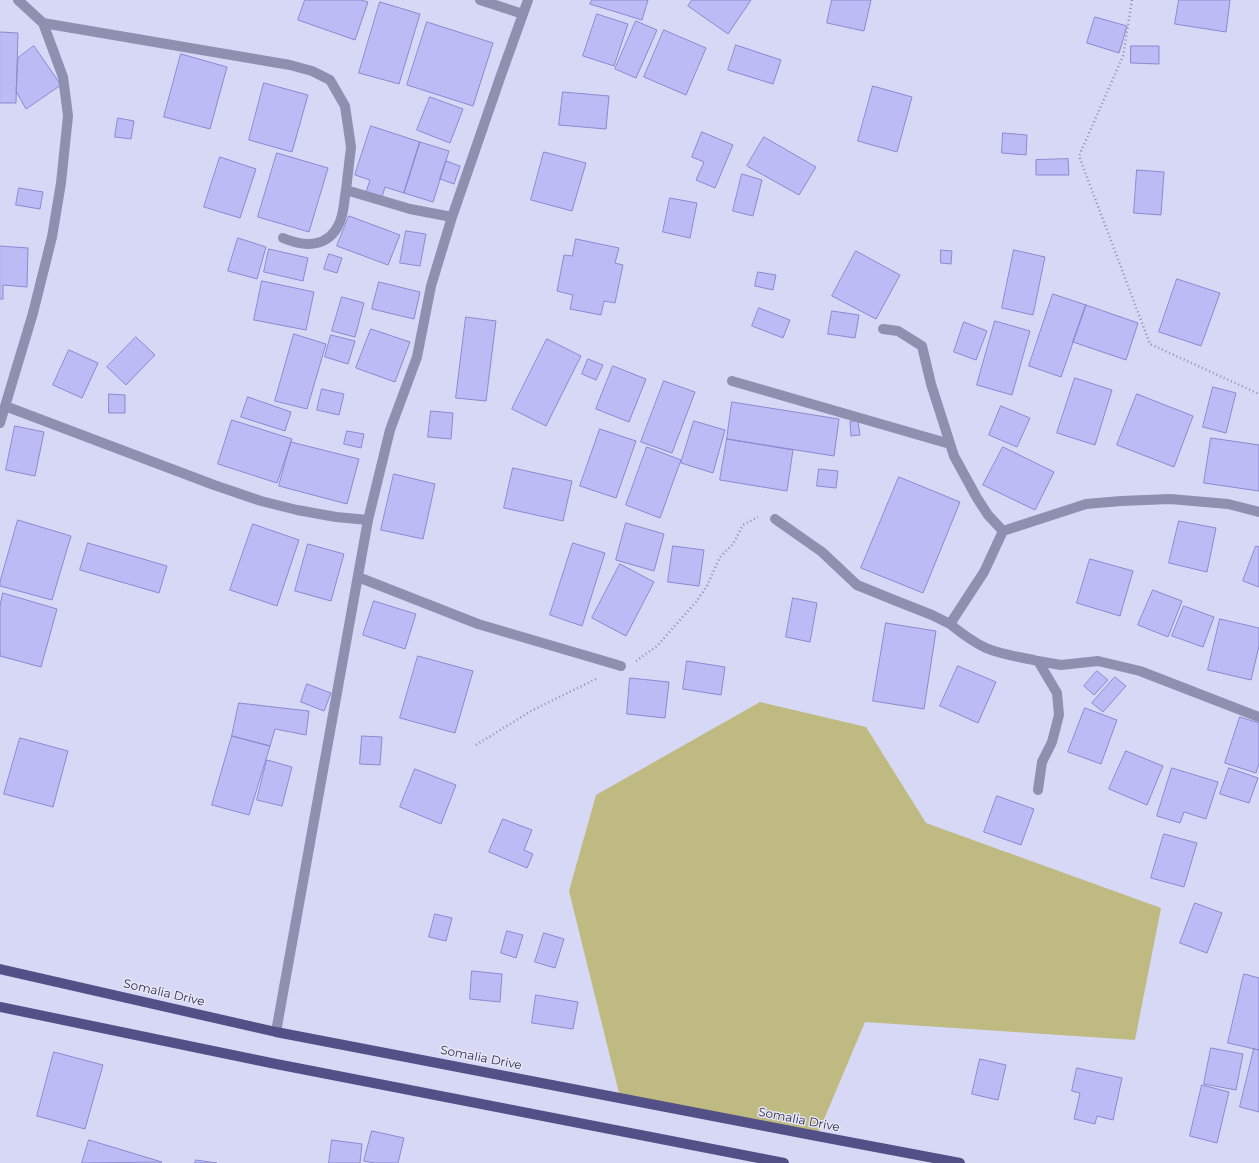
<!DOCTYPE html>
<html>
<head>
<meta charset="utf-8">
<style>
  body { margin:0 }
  canvas { display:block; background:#d7d8f6 }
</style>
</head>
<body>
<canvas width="1259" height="1163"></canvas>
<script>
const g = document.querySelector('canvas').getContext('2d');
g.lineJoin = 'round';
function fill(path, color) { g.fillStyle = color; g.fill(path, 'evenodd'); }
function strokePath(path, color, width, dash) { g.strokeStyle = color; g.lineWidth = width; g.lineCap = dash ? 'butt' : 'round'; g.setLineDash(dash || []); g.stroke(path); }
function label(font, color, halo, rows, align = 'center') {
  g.font = font + ' Montserrat,sans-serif'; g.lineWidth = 3; g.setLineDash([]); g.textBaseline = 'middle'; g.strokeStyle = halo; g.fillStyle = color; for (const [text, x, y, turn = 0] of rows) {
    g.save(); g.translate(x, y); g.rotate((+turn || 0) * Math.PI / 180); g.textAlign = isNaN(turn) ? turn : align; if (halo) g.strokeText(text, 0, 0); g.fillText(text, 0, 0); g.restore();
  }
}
fill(new Path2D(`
  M760,702L866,727L926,823L1161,908L1135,1040L865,1022L817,1136L620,1097L569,891L596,795Z`), '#beba81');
const building = new Path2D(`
  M305,0H361L368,2L355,40L298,20Z
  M592,0H648L642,20L590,4Z
  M692,0H751L728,34L688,6Z
  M832,0H871L864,31L827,23Z
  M1179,0H1230L1226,32L1175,24Z
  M380,2L420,14L399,84L359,73Z
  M597,14L628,24L614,66L583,56Z
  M1095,17L1127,26L1119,53L1087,43Z
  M636,21L657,30L636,78L615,69Z
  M427,22L493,43L473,106L407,85Z
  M664,30L706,48L686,95L644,77Z
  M0,32L18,33L16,103H0Z
  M736,45L781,60L773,84L728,70Z
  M34,46L61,85L26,109L16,91L18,58Z
  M1131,46H1159V64L1131,63Z
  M181,54L227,67L210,129L164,117Z
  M264,83L308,95L292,152L249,140Z
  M873,86L912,97L897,152L858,141Z
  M563,92L609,96L606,129L559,125Z
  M430,97L463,109L450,143L417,130Z
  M118,118L134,121L131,139L115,137Z
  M371,126L420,142L404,193L385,187L382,197L366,192L370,180L355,175Z
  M702,132L733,145L715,188L696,180L704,162L692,157Z
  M1003,133L1027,135L1026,155L1002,153Z
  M764,137L816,167L799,195L747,166Z
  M420,142L449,151L433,202L404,193Z
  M544,152L586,163L572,211L531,200Z
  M277,153L328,168L309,232L258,217Z
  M220,157L256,169L240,218L204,207Z
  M1068,159L1069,175H1036V160Z
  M446,161L460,166L454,184L440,179Z
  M1137,170L1164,172L1161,215L1134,213Z
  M742,174L762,180L753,216L733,211Z
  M19,188L43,192L40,209L16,205Z
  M670,198L697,203L690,238L663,232Z
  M349,216L400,235L388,265L337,246Z
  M406,231L426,234L420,266L400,263Z
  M238,238L266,247L257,279L228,271Z
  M576,239L619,248L615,263L623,265L615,303L604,301L601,315L570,309L573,295L557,291L564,255L572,256Z
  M0,246L28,248L27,287L3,285V299H0Z
  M269,249L308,258L303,281L264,272Z
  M941,250L952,251L951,264L941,263Z
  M1014,250L1045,257L1033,315L1002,308Z
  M856,251L900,275L876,319L832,296Z
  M329,254L342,258L337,273L324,269Z
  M758,272L776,275L773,290L755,286Z
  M1177,279L1220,293L1201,346L1159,332Z
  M262,281L314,292L306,330L254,320Z
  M379,282L420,292L414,319L372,309Z
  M1053,294L1086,305L1061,377L1029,366Z
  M342,297L364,303L355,337L332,331Z
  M1086,305L1138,323L1126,360L1073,342Z
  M759,308L790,320L783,338L752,326Z
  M832,311L859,315L855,338L828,334Z
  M466,317L496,321L486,401L456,398Z
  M995,321L1030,331L1012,395L977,385Z
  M964,322L987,331L976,360L954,352Z
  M371,329L410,342L395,382L356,368Z
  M294,334L326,344L307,409L275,401Z
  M331,335L355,341L348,364L325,357Z
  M136,337L155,355L126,385L107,367Z
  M547,339L581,356L546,426L512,409Z
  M69,350L98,363L82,398L53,385Z
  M588,359L603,365L596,380L582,374Z
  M613,366L646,379L629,422L596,409Z
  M1075,378L1112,390L1095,445L1057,433Z
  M664,381L695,392L672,453L641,442Z
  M1213,387L1236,393L1226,433L1203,427Z
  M322,389L344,394L339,415L317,410Z
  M109,394L125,395V413H109Z
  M1137,394L1193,416L1174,467L1117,445Z
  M248,397L291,412L285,431L241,417Z
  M732,402L839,419L834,456L727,439Z
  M1001,406L1030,418L1017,447L989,435Z
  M431,411L453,413L451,439L428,437Z
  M232,420L292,439L277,483L218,464Z
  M694,421L725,430L713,473L681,463Z
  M858,421L860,435L851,436L850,422Z
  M15,426L44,432L35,476L6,470Z
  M600,429L636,441L616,498L580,486Z
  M347,431L364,434L361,448L344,444Z
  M1211,438L1259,445V491L1204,483Z
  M727,439L793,450L787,491L720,480Z
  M291,442L359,459L347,504L279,486Z
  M647,447L681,460L660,518L626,505Z
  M1003,447L1054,472L1035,510L983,485Z
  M513,468L572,481L563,521L504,508Z
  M819,469L838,471L836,488L817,486Z
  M394,474L435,484L423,539L381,530Z
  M899,477L960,502L923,593L861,568Z
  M18,520L71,536L52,600L0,586V582Z
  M1179,521L1216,528L1207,572L1169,563Z
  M626,523L664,534L654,571L616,560Z
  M253,524L299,540L277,606L230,590Z
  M88,543L167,566L159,593L80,570Z
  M573,543L605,553L582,626L550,615Z
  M308,544L344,554L331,601L295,591Z
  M673,546L704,550L699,586L668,582Z
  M1256,546L1259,547V587L1243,581Z
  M1090,559L1133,571L1120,616L1077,603Z
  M620,564L654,582L626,636L592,618Z
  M1153,590L1182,601L1168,637L1138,625Z
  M3,593L57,609L41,667L0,656V606Z
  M793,598L817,603L810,642L786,637Z
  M374,601L416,614L405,649L363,635Z
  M1184,606L1214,617L1203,647L1172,636Z
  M1220,619L1259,628V646L1251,680L1208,670Z
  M886,623L936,631L924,709L873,701Z
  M418,656L473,671L455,733L400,718Z
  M687,661L725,667L721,695L683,689Z
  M958,666L996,682L978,723L940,706Z
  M1097,671L1108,680L1094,695L1084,686Z
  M1115,677L1126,686L1103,712L1092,703Z
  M630,678L669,682L665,718L627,714Z
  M307,684L331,693L324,711L301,702Z
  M239,703L309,711L306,735L275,729L270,746L232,736Z
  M1085,708L1117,720L1101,764L1068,752Z
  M1240,717L1259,723V763L1256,773L1225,763Z
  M232,736L270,746L249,815L212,805Z
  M362,736L382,737L380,765L360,764Z
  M20,738L68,751L53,807L4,794Z
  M1126,751L1163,766L1147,805L1109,789Z
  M267,760L292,767L282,806L257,800Z
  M1172,768L1218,782L1206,819L1184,812L1180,823L1157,816Z
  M1229,768L1258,778L1249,803L1220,794Z
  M415,769L456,785L441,824L400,807Z
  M997,796L1034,809L1021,845L984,832Z
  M503,819L532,830L524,850L533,854L527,868L489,852Z
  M1164,834L1197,843L1184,887L1151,878Z
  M1195,903L1222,913L1207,953L1180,943Z
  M435,914L452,918L446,941L429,937Z
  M507,931L523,935L516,958L501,953Z
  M544,933L564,939L555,968L535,962Z
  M472,971L502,974L500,1002L470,999Z
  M1244,974L1259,978V1050L1228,1043Z
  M536,995L578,1002L573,1029L532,1023Z
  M1211,1048L1243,1054L1236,1090L1204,1084Z
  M1254,1049L1259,1050V1112L1240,1107Z
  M54,1052L103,1065L85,1129L37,1116Z
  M980,1059L1006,1065L998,1100L972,1094Z
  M1077,1068L1122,1078L1113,1120L1097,1116L1095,1124L1074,1119L1080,1093L1072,1091Z
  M1202,1085L1229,1092L1217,1143L1190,1136Z
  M372,1131L404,1138L398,1163H374L364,1161Z
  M89,1140L162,1162L82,1163Z
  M332,1140L362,1144L360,1163H329Z
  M196,1160L217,1163H195Z`);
fill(building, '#bcbbf6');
strokePath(building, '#8b89d0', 1);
strokePath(new Path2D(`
  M1132,0L1123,56L1079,156L1150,344L1259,394
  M636,661L657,646L696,602L707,586L720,557L733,544L743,525L758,517
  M476,745L531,711L598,678`), '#9090ae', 2.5, [1, 3]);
strokePath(new Path2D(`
  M480,0L523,14
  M43,23L290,65L312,71L330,80L345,106L351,147L346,190
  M283,238C304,247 328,248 339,224C344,214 344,201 346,190L410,209L452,217
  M883,329L898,331L922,346L931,384L954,456L977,498L988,515L1003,531
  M732,381L950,444
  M5,406L214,485L261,501L297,510L336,517L368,520
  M0,423L33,313L52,237L61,183L68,116L63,77L43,23L18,0
  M775,519L822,552L857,585L894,600L932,615L950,624L984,572L1003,531L1086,504L1121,501L1170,499L1228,504L1259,512
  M358,577L478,624L621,666
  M950,624C961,633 973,642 986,648C1002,655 1021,657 1038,661L1057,693L1059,715L1052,742L1042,762L1038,790
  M1038,661L1061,665L1098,661L1140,671L1259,717
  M276,1032L368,520L390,430L417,357L431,286L452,217L500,78L528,0`), '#8f8faf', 10);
strokePath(new Path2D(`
  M0,969L276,1032L817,1136L960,1163
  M0,1007L271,1063L784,1163`), '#535087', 10);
label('12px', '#31304d', '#e6e6f6', [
  ["Somalia Drive",164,993,13],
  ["Somalia Drive",481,1058,11],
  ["Somalia Drive",799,1120,11]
]);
</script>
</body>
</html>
